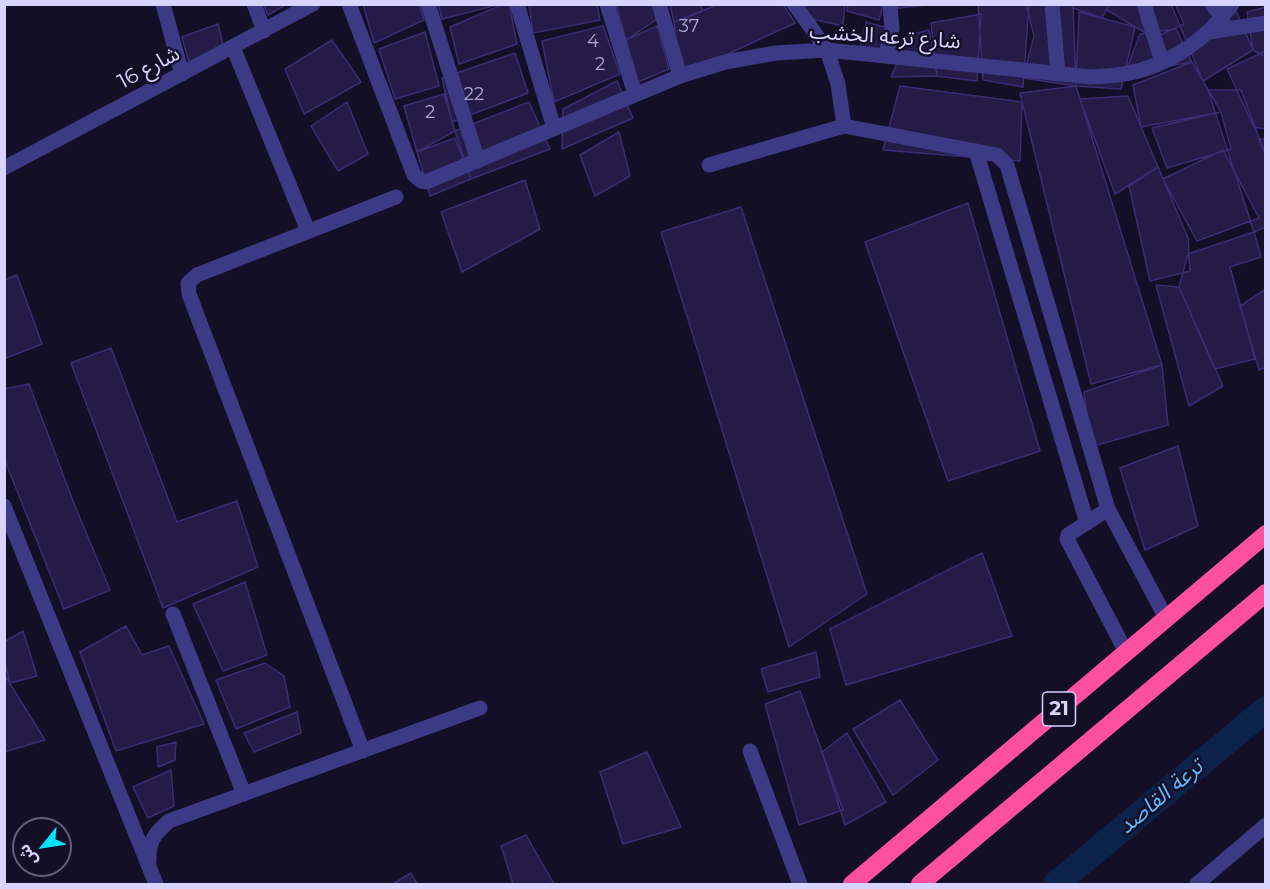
<!DOCTYPE html>
<html>
<head>
<meta charset="utf-8">
<style>
  body { margin:0 }
  #map { position:relative; width:1270px; height:889px; overflow:hidden; background:#130f26; font-family:Montserrat,"Noto Sans Arabic",sans-serif }
  canvas { display:block }
  .frame { position:absolute; inset:0; border:6px solid #d9d4ff; pointer-events:none }
  .north { position:absolute; left:12px; top:817px; width:60px; height:60px; box-sizing:border-box; background:#130f26; border:2px solid #625e7d; border-radius:50%; rotate:240deg; font-size:16px; font-weight:700; line-height:24px; text-align:center; color:#d9d4ff }
  .north::after { content:''; display:block; margin:auto; width:21px; height:27px; background:#00e5ff; clip-path:polygon(50% 0,100% 100%,50% 72%,0 100%) }
</style>
</head>
<body>
<div id="map">
<canvas width="1270" height="889"></canvas>
<div class="frame"></div>
<div class="north">ش</div>
</div>
<script>
const g = document.querySelector('canvas').getContext('2d');
g.lineJoin = 'round';
function strokePath(path, color, width, dash) { g.strokeStyle = color; g.lineWidth = width; g.lineCap = dash ? 'butt' : 'round'; g.setLineDash(dash || []); g.stroke(path); }
function fill(path, color) { g.fillStyle = color; g.fill(path, 'evenodd'); }
function label(font, color, halo, rows, align = 'center') {
  g.font = font + ' Montserrat,"Noto Sans Arabic",sans-serif'; g.lineWidth = 5; g.setLineDash([]); g.textBaseline = 'middle'; g.strokeStyle = halo; g.fillStyle = color; for (const [text, x, y, turn = 0] of rows) {
    g.save(); g.translate(x, y); g.rotate((+turn || 0) * Math.PI / 180); g.textAlign = isNaN(turn) ? turn : align; if (halo) g.strokeText(text, 0, 0); g.fillText(text, 0, 0); g.restore();
  }
}
strokePath(new Path2D(`
  M1056,884L1266,709`), '#0c2248', 26);
const building = new Path2D(`
  M263,4H287L268,15Z
  M363,4H419L424,20L374,43Z
  M438,4H501L442,19Z
  M504,4H509L517,44L459,64L450,27Z
  M529,4H597L600,20L533,33Z
  M616,4H656L662,16L626,40Z
  M670,4H700L703,11L674,22Z
  M719,4H783L795,23L680,76L674,22Z
  M806,4H845L843,26L803,17Z
  M848,4H883L879,20L847,11Z
  M899,4H938L898,8Z
  M978,4H1029L1023,87L983,80Z
  M1026,4H1073L1076,86L1023,78L1034,36Z
  M1072,4H1110L1102,18L1073,8Z
  M1110,4H1175L1184,24L1154,38L1107,10Z
  M1171,4H1233L1253,50L1203,81Z
  M1266,7V57L1253,50L1247,12Z
  M1079,12L1135,27L1121,89L1076,86Z
  M981,14L977,81L937,76L931,23Z
  M866,22L892,29L884,58L859,51Z
  M218,24L223,44L191,69L182,37Z
  M603,26L620,74L554,102L542,41Z
  M657,26L669,69L638,82L626,40Z
  M1176,29L1192,62L1125,74L1140,34Z
  M929,30L937,76L891,77L909,35Z
  M425,32L439,86L395,99L379,49Z
  M332,40L361,82L304,114L285,69Z
  M1266,51V129L1254,127L1227,69Z
  M515,53L528,93L452,122L442,78Z
  M1192,62L1221,112L1141,127L1133,85Z
  M617,81L633,118L562,149L563,109Z
  M900,86L1022,102L1020,161L883,150Z
  M1076,86L1162,365L1091,384L1020,93Z
  M1208,90H1241L1266,156V227L1254,232Z
  M444,94L455,131L417,152L404,106Z
  M1128,96L1158,167L1115,194L1080,99Z
  M347,102L368,154L338,171L311,126Z
  M529,102L550,149L471,179L455,131Z
  M1221,112L1231,149L1167,168L1152,128Z
  M619,132L630,176L595,196L580,155Z
  M455,138L471,179L430,196L417,152Z
  M1259,139H1266V156Z
  M1223,150L1259,218L1197,241L1163,179Z
  M1158,167L1188,238L1190,271L1150,281L1129,186Z
  M525,180L540,229L462,272L441,212Z
  M968,203L1040,451L948,481L865,242Z
  M741,207L867,594L789,647L661,232Z
  M1254,232L1261,257L1230,267L1255,359L1215,369L1179,287L1188,254Z
  M17,275L42,344L4,359V280Z
  M1156,285L1179,287L1223,386L1189,406Z
  M1266,289V367L1259,370L1240,306Z
  M111,348L177,522L237,501L258,567L163,608L71,363Z
  M1162,365L1168,425L1090,447L1084,392Z
  M29,384L73,501L110,590L64,609L4,458V389Z
  M1178,446L1198,526L1145,550L1120,468Z
  M982,553L1012,636L846,685L830,629Z
  M245,582L267,655L223,671L193,604Z
  M126,626L142,655L169,646L204,724L116,751L80,652Z
  M23,631L37,676L10,683L4,660V642Z
  M816,652L820,677L768,692L761,669Z
  M265,663L284,676L290,707L236,729L216,680Z
  M4,674L45,740L4,752Z
  M800,691L843,810L799,825L765,704Z
  M900,700L938,760L893,795L853,729Z
  M297,712L301,733L254,752L244,733Z
  M847,733L886,802L845,825L822,752Z
  M176,742L175,760L158,767L157,747Z
  M647,752L681,827L623,844L600,772Z
  M171,770L174,806L148,818L133,787Z
  M526,835L554,884H513L501,846Z
  M411,873L417,884H393Z`);
fill(building, '#241b47');
strokePath(building, '#3b2d73', 1.5);
strokePath(new Path2D(`
  M163,4L182,74
  M254,4L264,31
  M349,4L414,175L421,181L426,182L680,76L725,62L776,53L827,50L1091,77C1101,76 1113,76 1124,74C1167,67 1207,40 1232,4
  M428,4L478,161
  M517,4L554,128
  M607,4L635,94
  M659,4L680,76
  M794,4L827,50L838,84L844,126
  M1052,4L1058,74
  M1144,4L1162,62
  M1212,4L1223,18
  M1209,32L1266,23
  M233,47L308,231
  M886,56L892,29L890,4
  M976,151L1087,523
  M709,165L844,126L997,155L1007,165L1108,509L1166,618
  M4,168L313,4
  M4,506L156,884
  M1108,509L1068,535L1067,539L1126,652
  M173,614L244,794
  M363,751L189,294L188,283L197,275L396,197
  M750,751L800,884
  M149,861C148,842 155,833 169,821L480,708
  M1197,884L1266,825`), '#3d3a85', 15);
strokePath(new Path2D(`
  M852,884L1266,534
  M920,884L1266,593`), '#ff4fa3', 18);
label('18px', '#aca6d1', null, [
  ["37",689,27],
  ["4",593,42],
  ["2",600,65],
  ["22",474,95],
  ["2",430,113]
]);
for (const [x, y, w] of [
  [1059,709,33]
]) { const box = new Path2D(); box.roundRect(x - w / 2, y - 17, w, 34, 4.5); g.fillStyle = '#130f26'; g.fill(box); strokePath(box, '#d9d4ff', 1.5); }
label('bold 20px', '#d9d4ff', null, [
  ["21",1059,709]
]);
label('21px', '#d9d4ff', '#130f26', [
  ["شارع ترعه الخشب",885,37,4],
  ["شارع 16",149,68,-28]
]);
label('italic 22px', '#62b6ff', '#130f26', [
  ["ترعة القاصد",1161,797,-40]
]);
</script>
</body>
</html>
